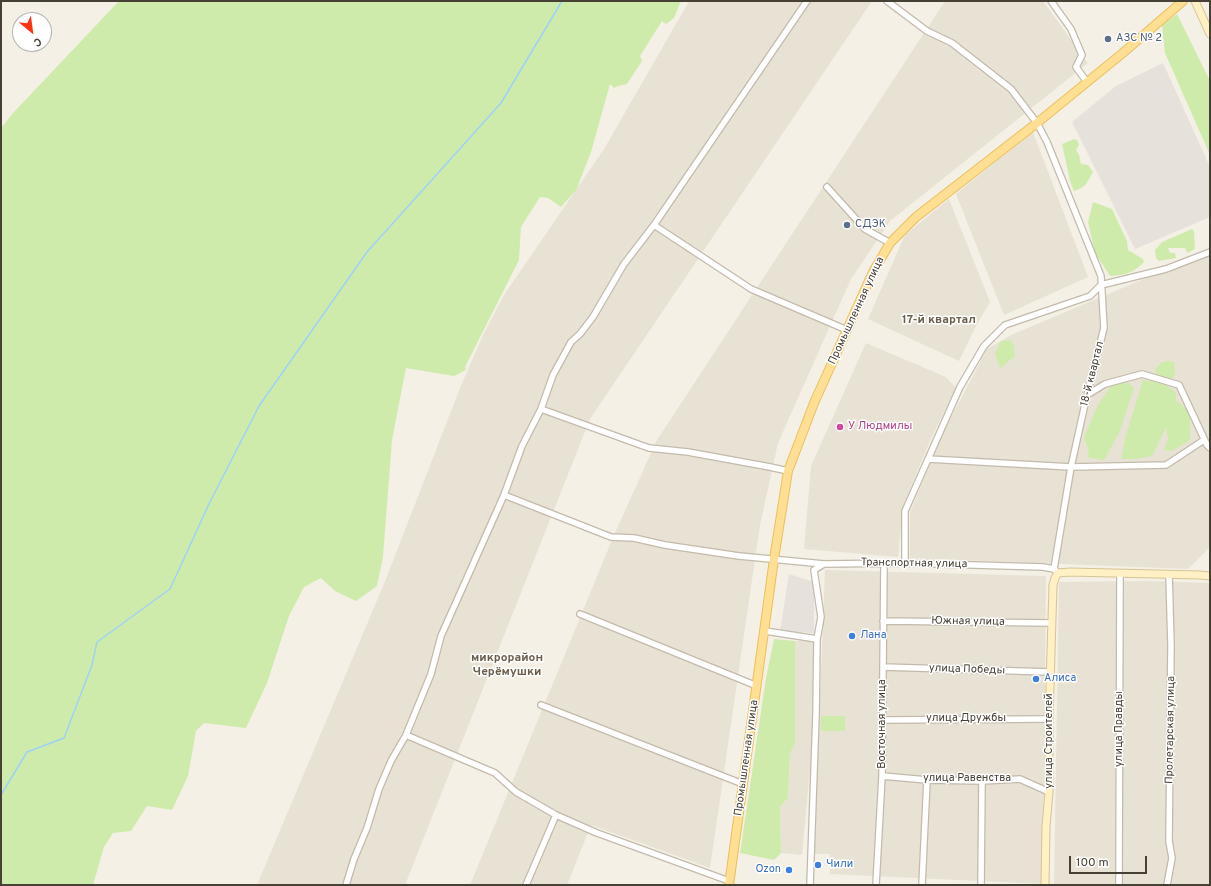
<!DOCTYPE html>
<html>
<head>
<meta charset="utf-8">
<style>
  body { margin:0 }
  #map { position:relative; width:1211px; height:886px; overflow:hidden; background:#f4f0e6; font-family:Overpass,sans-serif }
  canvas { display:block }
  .frame { position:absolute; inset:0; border:2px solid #474035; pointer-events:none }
  .north { position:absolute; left:12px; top:12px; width:40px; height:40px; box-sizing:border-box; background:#fff; border:1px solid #b5b3ae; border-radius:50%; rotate:151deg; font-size:11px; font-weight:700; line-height:16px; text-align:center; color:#474035 }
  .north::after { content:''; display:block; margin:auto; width:14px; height:18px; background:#ff3312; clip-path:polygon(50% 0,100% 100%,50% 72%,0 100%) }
  .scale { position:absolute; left:1069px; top:856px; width:78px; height:18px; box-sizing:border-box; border:2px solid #474035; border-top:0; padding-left:5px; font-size:12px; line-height:14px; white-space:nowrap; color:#474035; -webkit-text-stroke:3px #fff; paint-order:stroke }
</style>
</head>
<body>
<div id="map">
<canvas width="1211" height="886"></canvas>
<div class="frame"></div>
<div class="north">С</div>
<div class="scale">100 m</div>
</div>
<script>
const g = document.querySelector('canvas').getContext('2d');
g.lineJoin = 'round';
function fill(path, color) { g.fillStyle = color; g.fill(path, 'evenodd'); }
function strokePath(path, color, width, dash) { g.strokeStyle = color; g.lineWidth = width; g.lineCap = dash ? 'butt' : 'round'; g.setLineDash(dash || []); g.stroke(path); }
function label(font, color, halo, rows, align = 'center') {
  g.font = font + ' Overpass,sans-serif'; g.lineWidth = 3; g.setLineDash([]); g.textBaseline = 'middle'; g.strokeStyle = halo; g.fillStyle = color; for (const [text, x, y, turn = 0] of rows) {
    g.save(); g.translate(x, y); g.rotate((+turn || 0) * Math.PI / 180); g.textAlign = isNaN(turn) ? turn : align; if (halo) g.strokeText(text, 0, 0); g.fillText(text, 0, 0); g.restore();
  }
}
fill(new Path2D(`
  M687,1H872L590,419L405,885H257L386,579L460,388L483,335L504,295L604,149L688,3Z
  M945,1H1043L1088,63L890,221L851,279L778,443L760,525L710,868L591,825L567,885H470L614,535L657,440Z
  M1033,132L1088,277L1004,315L956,194Z
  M949,199L990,302L975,328L959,361L868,319L905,235Z
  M1210,251V547L1188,569L910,558V512L944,431L987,349L1011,335Z
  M866,343L946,377L956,388L930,441L903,506L898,557L804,549L811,466Z
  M825,570L1046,576L1043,884L830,874V854H814Z
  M1150,581L1210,583V885H1054L1059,582Z
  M814,640L815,671L810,767L802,855L781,853L780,807L788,798L790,754L795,743V641Z`), '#e8e2d4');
fill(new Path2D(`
  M1163,63L1210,167V217L1135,249L1072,122L1116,86Z
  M789,574L814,582V633L780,631Z`), '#e6e1db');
fill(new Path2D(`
  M119,1H681L674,18L666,24L662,21L640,56L642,61L627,84L618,86L614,88L610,84L591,152L579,183L577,189L561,207L548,198L540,197L521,227L519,260L465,367L466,370L454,376L406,368L392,440L383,557L377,586L356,601L335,591L321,578L304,587L289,616L267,683L246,728L204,723L196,731L188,776L172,810L147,806L131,831L113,833L104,847L93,885H1V128L14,112Z
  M1177,14L1210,81V155L1165,53L1162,25Z
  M1074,139L1078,141L1079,145L1076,150L1079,155L1081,164L1088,165L1093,172C1087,183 1086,187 1074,191L1070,181L1062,144Z
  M1093,202L1112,209L1127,241L1128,250L1143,259L1144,262C1133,273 1126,275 1110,276L1095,253L1088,222Z
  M1192,229L1194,231L1195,249L1187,253L1185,248H1168L1170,253H1175L1176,258L1159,261L1156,258L1155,250L1162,242Z
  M1010,340L1014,346L1015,357L1010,360L1001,368L998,364L995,353L1001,341Z
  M1169,361L1174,362L1175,372L1173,378H1168L1157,375L1155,369L1162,362Z
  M1143,380C1158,382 1165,382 1176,393V401C1192,410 1191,423 1190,440L1172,451L1164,450L1168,439L1166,428L1152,456L1136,459H1121L1126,435Z
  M1126,381L1134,388L1120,431L1104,460L1089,458L1088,449L1084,437L1098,405L1111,386Z
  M774,639L795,641V743L790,754L788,798L780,807L781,853L774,860L740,853L766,678Z
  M821,716H845V731H821Z`), '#cfebac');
strokePath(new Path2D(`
  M1,795L27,752L64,738L92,665L97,642L170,589L209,504L259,406L367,252L501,103L562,1`), '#9ed2f5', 1.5);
const street = new Path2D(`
  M887,1L927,31L952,43L1011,89L1037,123L1047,142L1101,276L1104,328L1087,395L1071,467L1054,569L1058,573
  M1051,1L1071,29L1082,55L1076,67L1087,82
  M827,187L865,229L890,243
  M654,225L751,289L847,330
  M1101,285L1166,269L1210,252
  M1087,395L1105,384L1142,374L1179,385L1207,445L1210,448
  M541,409L649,448L688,452L770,467L788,471
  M928,459L1071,467L1166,465L1204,440
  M504,495L611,537L634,538L665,545L739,556L824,564L905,563L1043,567L1054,569
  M905,563V511L960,387L984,346L1005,325L1090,296L1101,285
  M580,614L757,686
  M883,621L1052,623
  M765,631L817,639
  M883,667L1050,672
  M541,705L743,784
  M883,720L1049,719
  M406,735L495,773L516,792L556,815L597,833L729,881
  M882,776L927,780L982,781L1020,779L1049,792
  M346,885L354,859L367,828L379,789L391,761L406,735L431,674L441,636L504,495L522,446L541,409L553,375L571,342L580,334L593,317L624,264L654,225L807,1
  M526,885L556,815
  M810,885L816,715L817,639L821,617L814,570L824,564
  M876,885L882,776L884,564
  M922,885L927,780
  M981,885L982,781
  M1119,885L1120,573
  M1167,885L1172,858L1169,841L1171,645L1169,574`);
const secondary = new Path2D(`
  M1195,1L1210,34
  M1045,885L1046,826L1049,792V719L1053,585L1055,578L1058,573L1070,572L1199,575L1210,576`);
const primary = new Path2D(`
  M729,885L774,559L788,471L814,403L873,272L890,243L916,217L1037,123L1124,52L1183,1`);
strokePath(street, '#c3baab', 8);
strokePath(secondary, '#d7c493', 9);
strokePath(primary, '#ebbf5d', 10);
strokePath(street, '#fff', 5.5);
strokePath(secondary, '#fff0c5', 7);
strokePath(primary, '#ffdf94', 8);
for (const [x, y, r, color] of [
  [1108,39,4,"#5c6f8a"],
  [847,225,4,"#5c6f8a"],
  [840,427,4,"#d1479c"],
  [852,636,4,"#3f7fe0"],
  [1036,679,4,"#3f7fe0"],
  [818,865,4,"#3f7fe0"],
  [789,870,4,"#3f7fe0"]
]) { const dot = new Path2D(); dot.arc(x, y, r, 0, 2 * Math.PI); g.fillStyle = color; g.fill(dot); strokePath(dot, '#fff', 1.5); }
label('11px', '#4e5e75', '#fff', [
  ["АЗС № 2",1116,39],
  ["СДЭК",855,225]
], 'left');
label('11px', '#474035', '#fff', [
  ["Промышленная улица",857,311,-65],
  ["18-й квартал",1093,374,-76],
  ["Транспортная улица",914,564,1],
  ["Южная улица",968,622,1],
  ["улица Победы",967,670,2],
  ["улица Дружбы",966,719],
  ["Восточная улица",883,724,-90],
  ["улица Правды",1120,729,-90],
  ["Пролетарская улица",1171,730,-89],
  ["улица Строителей",1050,741,-90],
  ["Промышленная улица",747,758,-82],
  ["улица Равенства",967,779]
]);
label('11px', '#b23c85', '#fff', [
  ["У Людмилы",848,427]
], 'left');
label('11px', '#366cbe', '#fff', [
  ["Лана",860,636],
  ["Алиса",1044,679],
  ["Чили",826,865],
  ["Ozon",781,870,"right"]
], 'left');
label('bold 12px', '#6b5e4b', '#fff', [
  ["17-й квартал",939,321],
  ["микрорайон",507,659],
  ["Черёмушки",507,673]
]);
</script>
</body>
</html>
